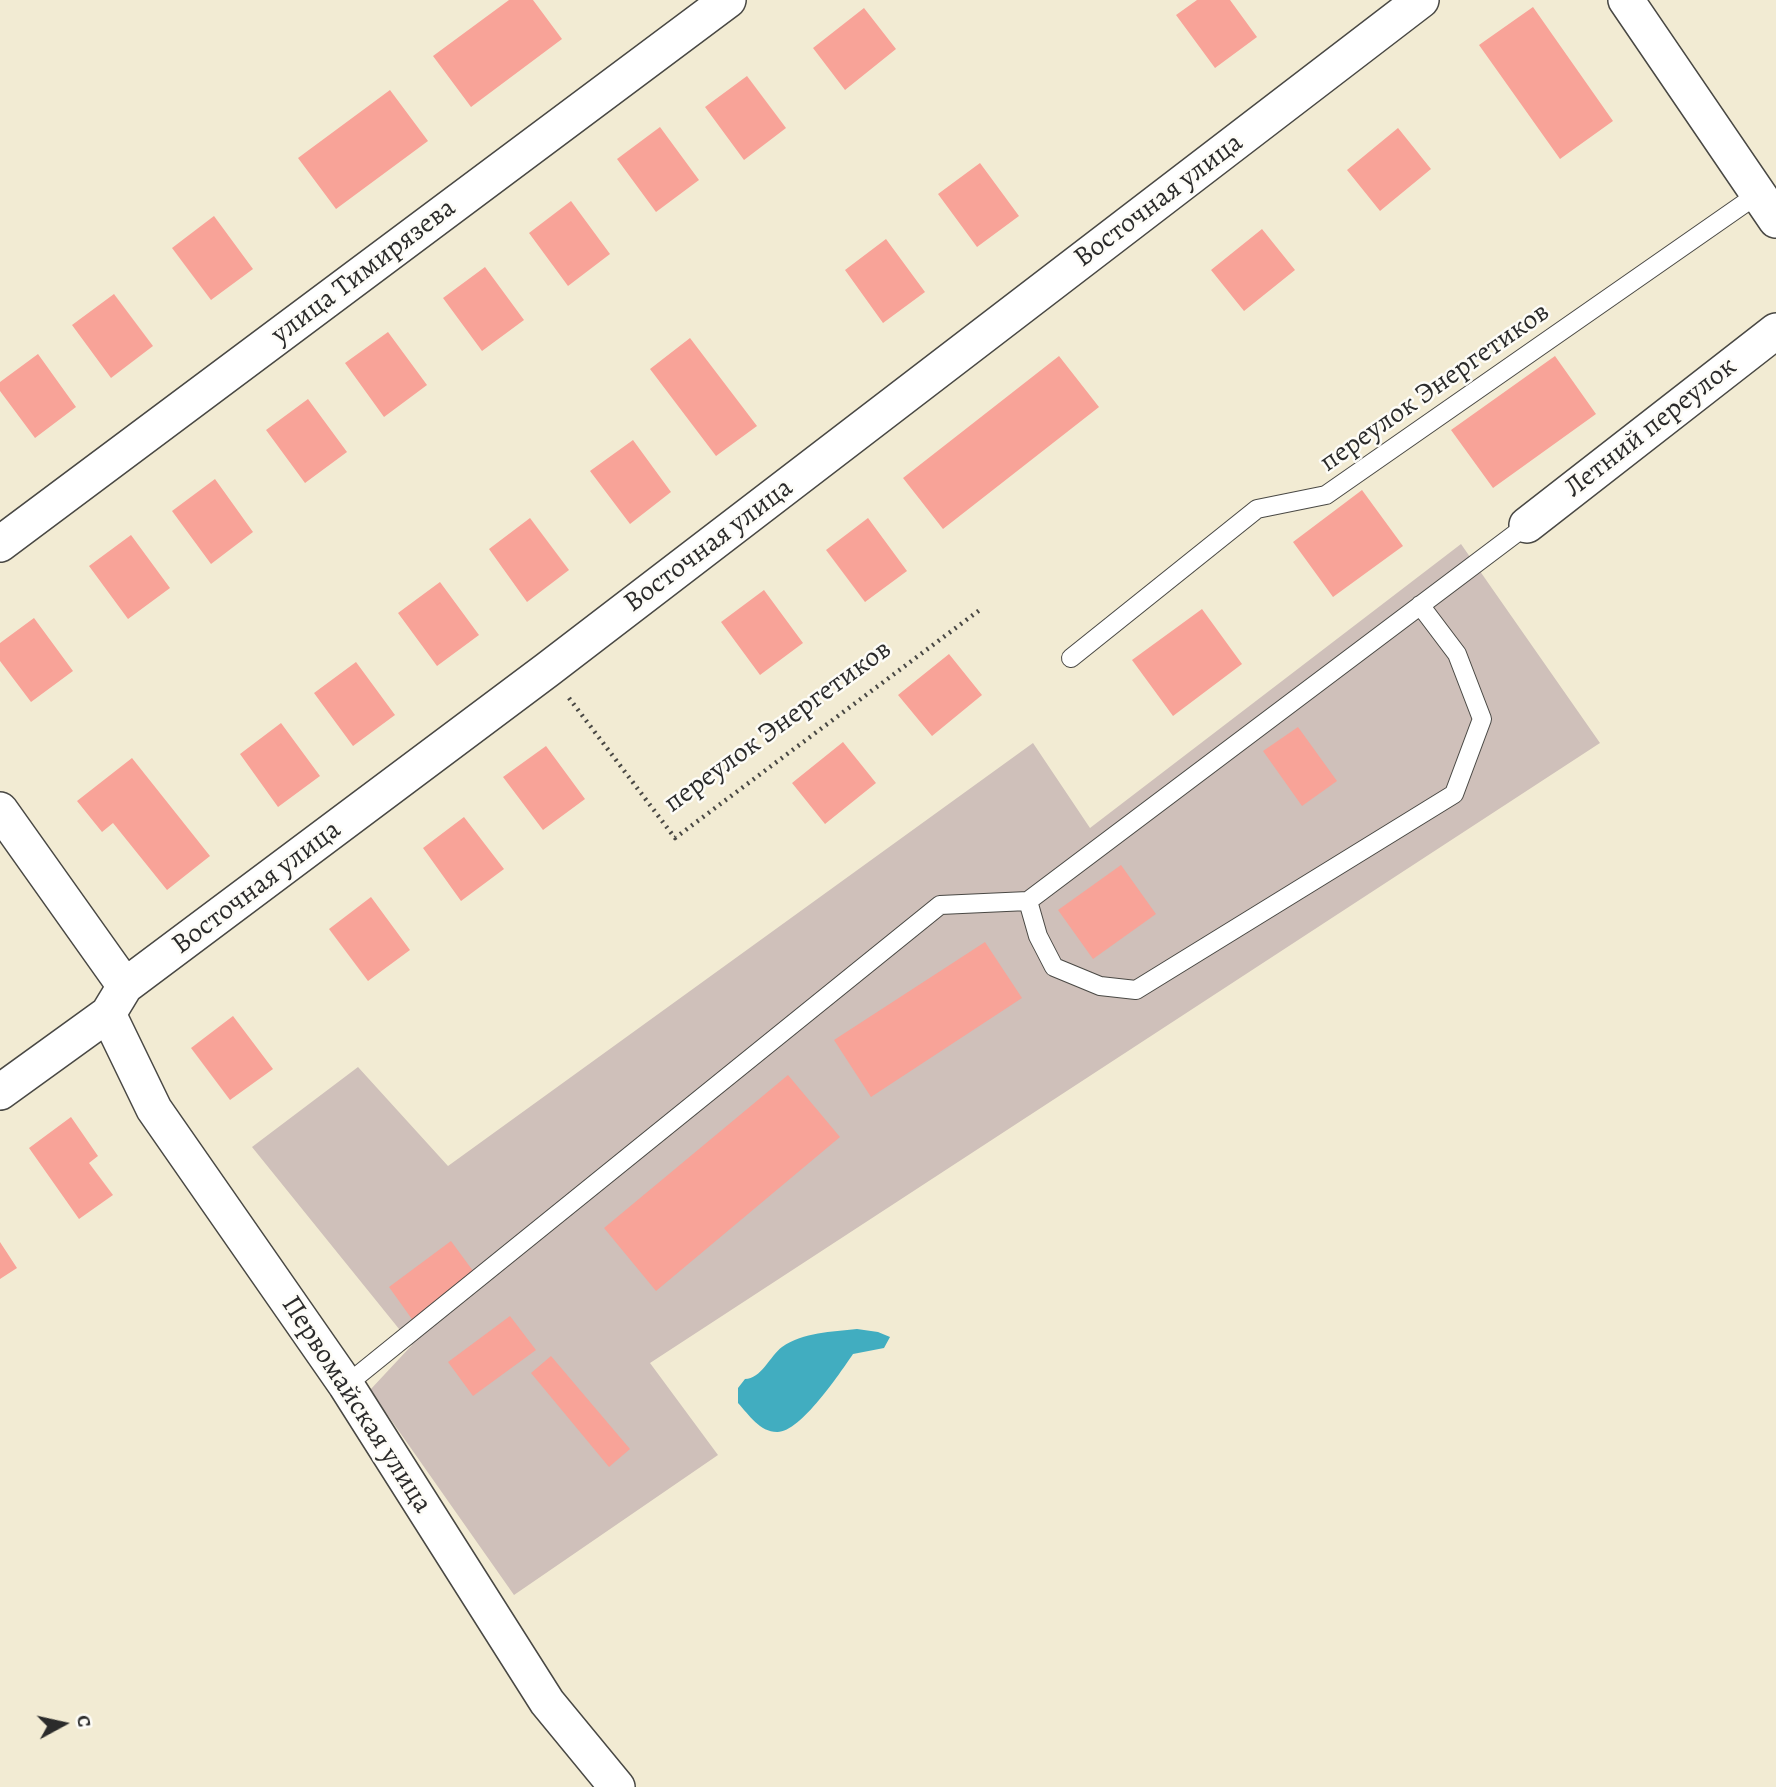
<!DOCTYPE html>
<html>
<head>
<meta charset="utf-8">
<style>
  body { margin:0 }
  #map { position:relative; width:1776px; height:1787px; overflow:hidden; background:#f2ebd3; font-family:Alegreya,serif }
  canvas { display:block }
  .north { position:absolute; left:28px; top:1689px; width:70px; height:70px; -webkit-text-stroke:5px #fdfcf7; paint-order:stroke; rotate:82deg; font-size:19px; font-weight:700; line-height:28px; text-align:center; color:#2b2b2b }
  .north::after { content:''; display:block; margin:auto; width:24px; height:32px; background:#2b2b2b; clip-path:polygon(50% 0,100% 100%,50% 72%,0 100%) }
</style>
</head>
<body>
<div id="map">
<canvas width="1776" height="1787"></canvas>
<div class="north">С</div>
</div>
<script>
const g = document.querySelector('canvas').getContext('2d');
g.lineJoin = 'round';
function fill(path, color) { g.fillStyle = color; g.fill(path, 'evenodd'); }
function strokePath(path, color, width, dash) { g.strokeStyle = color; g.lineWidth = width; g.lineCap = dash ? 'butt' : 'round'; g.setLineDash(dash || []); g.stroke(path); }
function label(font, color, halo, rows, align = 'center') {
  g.font = font + ' Alegreya,serif'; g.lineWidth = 5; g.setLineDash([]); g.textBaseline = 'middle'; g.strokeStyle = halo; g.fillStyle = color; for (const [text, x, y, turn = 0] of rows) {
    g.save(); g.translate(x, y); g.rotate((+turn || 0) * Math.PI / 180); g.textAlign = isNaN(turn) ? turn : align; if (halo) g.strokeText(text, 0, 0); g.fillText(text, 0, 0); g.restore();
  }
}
fill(new Path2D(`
  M1461,544L1600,743L650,1363L718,1455L514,1595L370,1390L412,1345L252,1147L358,1067L448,1166L1033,743L1090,828Z`), '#cfc0ba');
fill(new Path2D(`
  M857,1329L878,1332L890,1337L884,1348L853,1354C840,1373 800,1433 777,1432C760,1432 749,1415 738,1403V1388L745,1379C761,1379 770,1356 782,1347C804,1332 831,1332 857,1329Z`), '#41adc0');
fill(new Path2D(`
  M509,0H533L562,39L471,107L433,56Z
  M1197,0H1230L1257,37L1215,68L1176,15Z
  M1533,7L1613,121L1560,159L1479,45Z
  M864,8L896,49L845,90L813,48Z
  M747,76L786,128L744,160L705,107Z
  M390,90L428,141L336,209L298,158Z
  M660,127L699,180L656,212L617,159Z
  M1398,128L1431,169L1380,211L1347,170Z
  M980,163L1019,216L977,247L938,194Z
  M571,201L610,254L568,286L529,233Z
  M214,216L253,269L211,300L172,248Z
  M1262,229L1295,270L1244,311L1211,270Z
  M886,239L925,292L883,323L845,270Z
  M485,267L524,320L482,351L443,298Z
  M114,294L153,346L111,378L72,325Z
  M388,332L427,385L384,417L345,363Z
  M690,338L757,426L716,456L650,369Z
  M38,354L76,407L35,438L0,391V382Z
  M1059,356L1099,407L943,529L903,478Z
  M1555,356L1596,414L1493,488L1451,430Z
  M308,399L347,452L305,483L266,430Z
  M633,440L671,492L630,524L590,471Z
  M215,479L253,532L211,564L172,511Z
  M1362,490L1403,546L1333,597L1293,542Z
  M530,518L569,570L527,602L489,549Z
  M868,518L907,571L865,602L826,550Z
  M131,535L170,588L128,619L89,566Z
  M440,582L479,635L437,666L398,613Z
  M764,590L803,643L760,675L721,622Z
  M1202,609L1242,664L1173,716L1132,660Z
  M34,618L73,671L31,702L0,661V643Z
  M949,654L982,695L932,736L898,695Z
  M356,662L395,715L353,746L314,693Z
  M281,723L320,776L278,807L240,754Z
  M1298,727L1337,781L1302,806L1263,751Z
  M843,742L876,783L825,824L792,783Z
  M546,746L585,799L543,830L503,777Z
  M132,758L210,856L167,890L113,823L102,832L77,801Z
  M464,817L504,869L461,901L423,848Z
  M1121,865L1156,914L1093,959L1058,910Z
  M371,897L410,950L368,981L329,929Z
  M985,942L1022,998L871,1097L834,1040Z
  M233,1016L273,1069L230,1100L191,1048Z
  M788,1075L840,1137L656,1291L604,1228Z
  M71,1117L98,1156L89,1163L113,1195L79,1219L29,1148Z
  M451,1241L476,1275L414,1322L389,1287Z
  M0,1242L17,1268L0,1279Z
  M510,1316L536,1350L473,1396L448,1362Z
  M551,1356L630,1449L609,1467L531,1373Z`), '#f8a398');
const service = new Path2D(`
  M1071,658L1257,509L1326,495L1758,194
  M1028,901L1038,936L1054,967L1100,986L1136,990L1454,794L1482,719L1457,654L1420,605
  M346,1385L940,905L1028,901L1527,525`);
const minor = new Path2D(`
  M1626,0L1776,220
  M1527,525L1776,331
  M0,544L728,0
  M0,810L125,986
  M108,1014L154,1109L346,1385L547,1702L617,1787
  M0,1092L108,1014L125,986L547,670L1421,0`);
strokePath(service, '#494844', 20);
strokePath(minor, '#494844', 38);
strokePath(new Path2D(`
  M569,698L675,838L981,609`), '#494844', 4.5, [2, 5]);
strokePath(service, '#fff', 18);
strokePath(minor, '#fff', 35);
label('28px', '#2b2b2b', '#fdfcf7', [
  ["Восточная улица",1159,201,-37],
  ["улица Тимирязева",364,272,-37],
  ["переулок Энергетиков",1435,388,-35],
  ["Летний переулок",1651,428,-38],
  ["Восточная улица",709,546,-37],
  ["переулок Энергетиков",778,727,-36],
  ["Восточная улица",257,888,-37],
  ["Первомайская улица",356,1405,57]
]);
</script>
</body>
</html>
